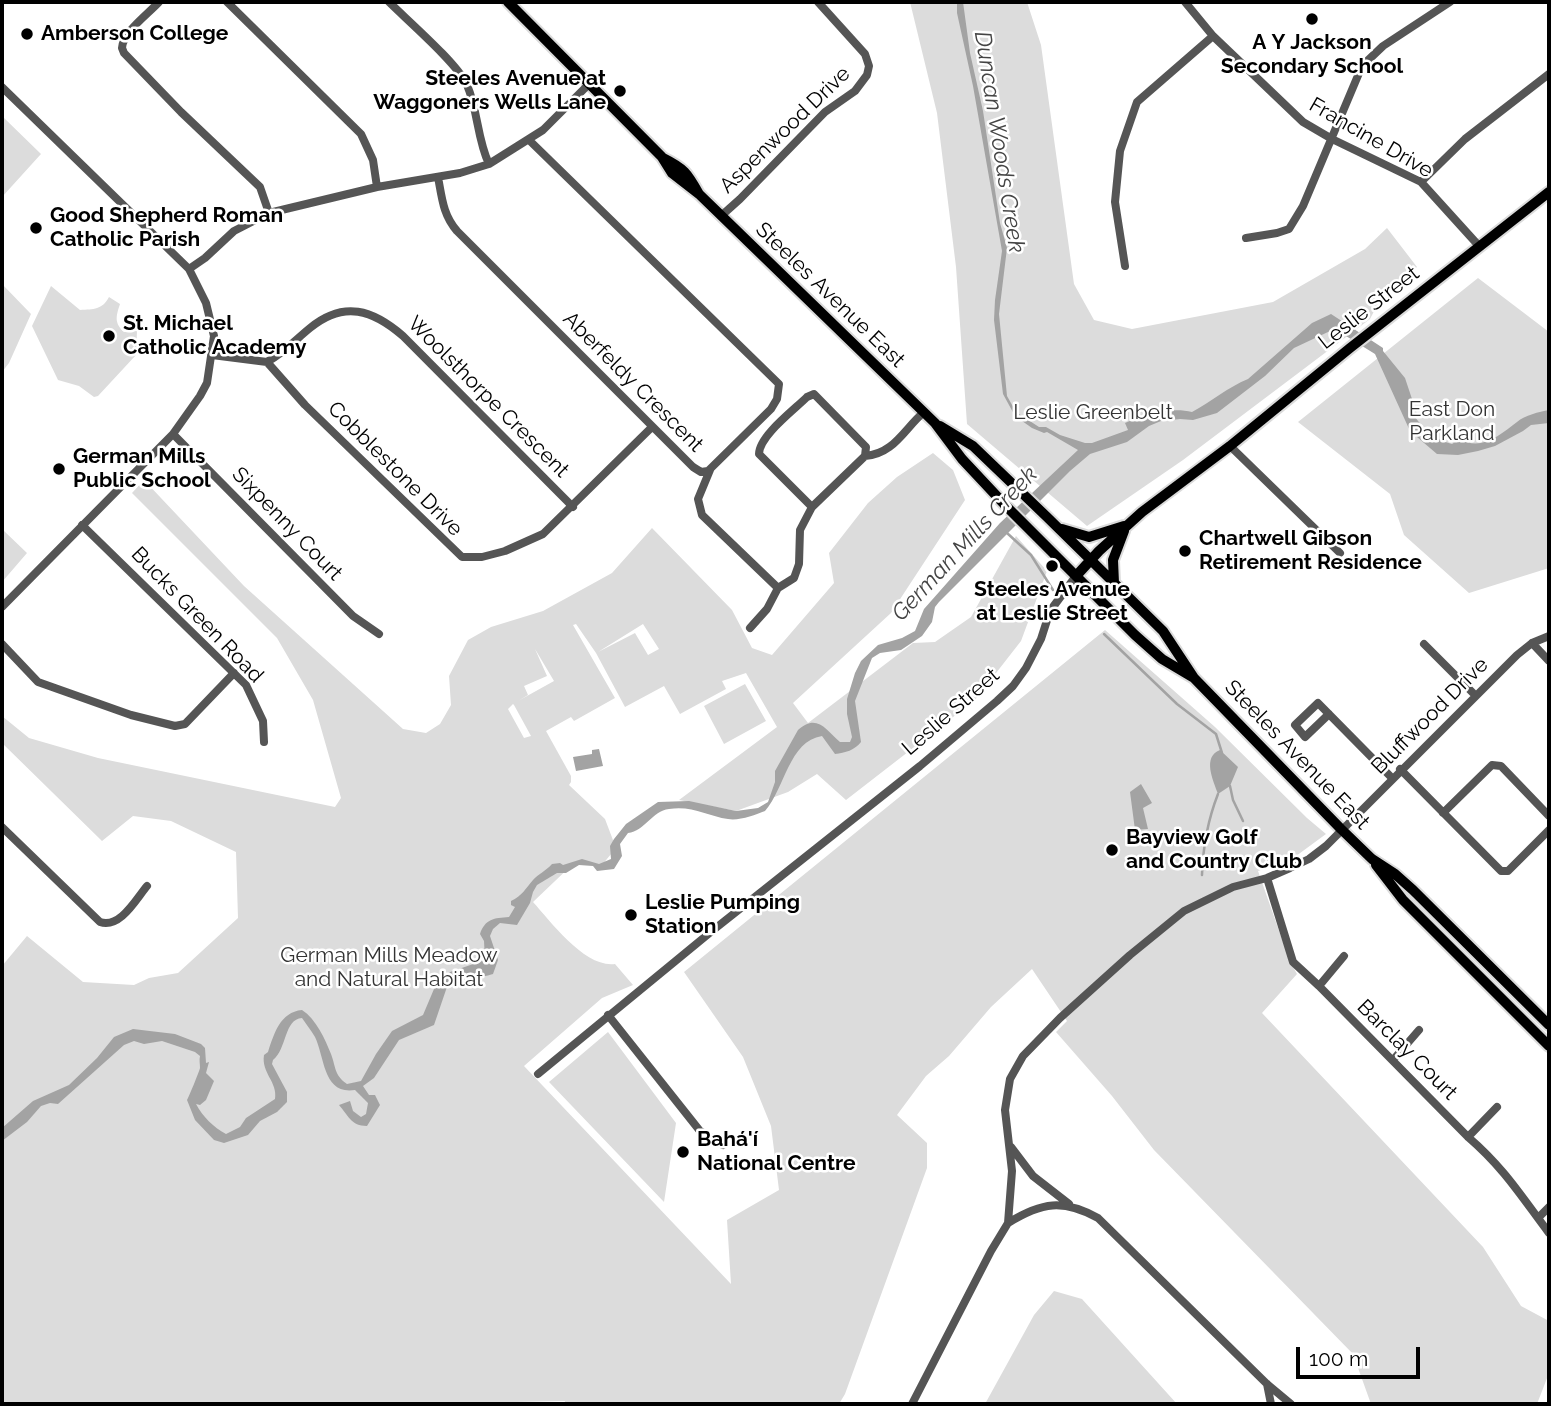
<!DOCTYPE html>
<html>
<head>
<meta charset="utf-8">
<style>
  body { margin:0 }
  #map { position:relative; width:1551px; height:1406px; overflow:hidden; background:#fff; font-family:Raleway,sans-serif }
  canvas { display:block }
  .frame { position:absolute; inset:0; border:4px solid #000; pointer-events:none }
  .scale { position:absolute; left:1296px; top:1347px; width:124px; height:32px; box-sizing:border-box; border:4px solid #000; border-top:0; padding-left:9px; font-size:21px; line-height:24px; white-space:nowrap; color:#000; -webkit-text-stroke:5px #fff; paint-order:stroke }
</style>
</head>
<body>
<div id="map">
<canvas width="1551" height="1406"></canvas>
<div class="frame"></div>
<div class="scale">100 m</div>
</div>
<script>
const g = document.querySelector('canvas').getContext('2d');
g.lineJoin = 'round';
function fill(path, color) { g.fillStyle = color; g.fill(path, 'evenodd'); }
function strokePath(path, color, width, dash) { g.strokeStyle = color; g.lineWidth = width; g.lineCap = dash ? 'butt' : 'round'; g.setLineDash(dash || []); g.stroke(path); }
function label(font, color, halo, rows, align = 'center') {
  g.font = font + ' Raleway,sans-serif'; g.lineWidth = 5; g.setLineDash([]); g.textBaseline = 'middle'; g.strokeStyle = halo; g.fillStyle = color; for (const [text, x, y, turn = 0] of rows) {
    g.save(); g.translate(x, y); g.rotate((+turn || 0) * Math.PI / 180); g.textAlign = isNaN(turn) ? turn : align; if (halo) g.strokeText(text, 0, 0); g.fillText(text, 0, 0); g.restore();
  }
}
fill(new Path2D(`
  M910,2H1027L1041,45L1074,284L1094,320L1132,329L1273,302L1365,249L1387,228L1417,267L1384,292L1370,319L1183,460L1087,526L967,424L956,267L937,113Z
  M2,116L41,154L2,197Z
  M1478,278L1549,332V568L1469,593L1404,535L1390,494L1298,422Z
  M2,284L31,314L9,363L2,372Z
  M51,286L80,310C94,309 102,310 109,297L120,304C116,316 114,323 124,332L137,331L136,355L98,396L94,397L79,386L58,380L32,326Z
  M933,453L953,470L965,500L891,613L793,703L808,723L913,643L935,642L971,617L1016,536L1047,571L1021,641L975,700L846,800L817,774L788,792L736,811L679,800L777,727L746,673L722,681L726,689L680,714L664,686L625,707L596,653L576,624L573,625L615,698L574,721L571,717L546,731L571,776V782L569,785L605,819L616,848L602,865L576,861L533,902C551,922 585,968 615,964L633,985L602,998L524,1066L731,1284L727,1220L779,1190L771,1126L743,1057L684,972L1105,630L1215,727L1307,818L1326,834L1292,859L1258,871L1290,962L1297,974L1262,1013L1483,1247L1521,1306L1549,1321V1373L1537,1404H1371L1353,1354L1154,1150L1112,1096L1056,1032L1067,1021L1032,969L991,1007L949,1056L926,1076L897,1115L927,1143V1168L845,1394L839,1404H564L565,1401L516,1402L512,1404H2V966L27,936L83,982L134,985L149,978L178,973L238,918L236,852L171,821L133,816L102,841L2,743V716L29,738L98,758L335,807L341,798L313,700L277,638L132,493L144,480L244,586L403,729L426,733L440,724L451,705L449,676L468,640L491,627L543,611L612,573L652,528L732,610L752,648L772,655L834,583L829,553L868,503L897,477ZM643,624L659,649L648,655L635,633L598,652ZM535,649L554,681L518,701L528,695L524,686L547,676ZM513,704L514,705L531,736L524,738L508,709Z
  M2,529L27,553L2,582Z
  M745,684L766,721L724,744L704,706Z
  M608,1032L676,1123L664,1202L549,1082Z
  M1054,1291L1082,1299L1177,1404H985L1034,1315Z`), '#dcdcdc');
fill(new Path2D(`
  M957,2H963L970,53L983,111L1000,223L1007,248L999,314L1007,396L1016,412L1039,427H1046L1060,435L1085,443H1092L1128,430L1125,423C1145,414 1171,407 1192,412C1211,402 1228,387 1248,379L1312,323L1331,314L1383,348V351L1405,378L1417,414L1415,417C1425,431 1436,440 1452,444L1460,439C1481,452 1501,434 1517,422C1525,415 1539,412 1549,410V423L1531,425L1523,431L1495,446L1478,451L1458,455L1437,454L1410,431L1375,354L1346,336L1338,332H1328L1294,348L1265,376L1217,413L1193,420L1180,419L1161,421L1149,426L1127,442L1090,454L1070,471L939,602L935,607L932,622L922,636L901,650L880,653L872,658L855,701L861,742C855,750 845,753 835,754L822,736C789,741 785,788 765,811C755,815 739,821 728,819C708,816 691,805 669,809C652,811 645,831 628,833L620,844L622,856L614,869L597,871L593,866L579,865L566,873H557L537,885L533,892L530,903L517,925L500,923L493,929L490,936L498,960L493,974C476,980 468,973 449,981L434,1025L399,1040L374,1078L363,1086L369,1095H375L380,1105L367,1126C351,1126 348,1115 339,1105L350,1101L353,1111L361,1117L366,1114L368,1103L355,1090C323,1095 325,1058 315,1037C311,1030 306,1024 302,1018C284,1019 287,1049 273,1060L272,1064L287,1092V1102L277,1112L260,1121L248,1135L224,1143L214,1140L195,1120L187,1100C189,1097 199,1072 200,1068C200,1064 199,1060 200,1056L195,1052L162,1041L144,1044L134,1041L124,1045L58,1104L50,1103L41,1106L27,1122L2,1141V1128L33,1101L69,1085L97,1058L114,1037L133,1029L175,1034L201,1044L205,1048L206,1063L209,1062L206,1073L214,1081L206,1100L200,1105L196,1104C203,1117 213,1127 226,1134L240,1127L246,1118L275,1099C278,1082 261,1073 264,1055L268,1052C274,1034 280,1012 302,1010C316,1019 325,1039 331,1054C336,1067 334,1075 347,1084L361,1081L376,1054L392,1031L423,1015L434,989L450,972L485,960L484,941L480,934C485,919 494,918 509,917L515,907L511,905V901C522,896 526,888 533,880C538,874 546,871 552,864L560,863L563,865L582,859L599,864L611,859L610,846L614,839L626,824L658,802L689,801L736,811L758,808L768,802L775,782V771L798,730C817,713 826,730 840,742H850L852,737L847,714V699L855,673L861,661L878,645L902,638L915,631L924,609L1000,523L1078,450L1047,432L1044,433L1032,428L1015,416L1003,394L994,320L995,300L1002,251L973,86L957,13Z
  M599,749L603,766L576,771L573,757L592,754V750Z
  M1220,750L1238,767L1230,786L1218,794C1213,780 1202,757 1220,750Z
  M1141,784L1152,803L1143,808L1148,829L1135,830L1130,792Z`), '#a3a3a3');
strokePath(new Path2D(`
  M1007,533L1031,555L1053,590
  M1104,634L1177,704L1216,734L1222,753
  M1230,786L1233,800L1243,821
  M1202,875C1203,846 1207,822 1218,794`), '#a3a3a3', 2.5);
const major = new Path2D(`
  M508,2L662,157L672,173L699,194L935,423L962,459L1006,506L1135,635L1162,659L1194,678
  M663,158C685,169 687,173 699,194
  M940,426L973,446L1047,517L1163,631L1194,678L1341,829L1372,859L1395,874L1413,890L1549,1025
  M1062,529L1089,537L1124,526
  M1076,576L1099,551L1142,512L1230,446L1350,348L1549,192
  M1114,583L1113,560L1124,531
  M1376,865L1403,900L1549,1046`);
strokePath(major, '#dbdbdb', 14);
strokePath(new Path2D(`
  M159,2C147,15 123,32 122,48L124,53L181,112L260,187L269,213
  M227,2L361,134L373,160L377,187
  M389,2C407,20 458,64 467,85C478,110 477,139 489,164
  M1185,2L1213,36L1303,122L1332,139L1421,182L1479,246
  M2,87L189,269L206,303L214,336L207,383L200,396L173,434L2,607
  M438,177C442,198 443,215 457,231L693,467L701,472L708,471L771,409L777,399L779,384L529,140
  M1421,182L1465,139L1549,74
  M721,216L740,199L825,112L855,91L867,75L869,66L865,54L818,2
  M1246,238L1277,233L1289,229L1303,206L1362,66L1383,46L1450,2
  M1125,266L1115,202L1120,151L1137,102L1213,36
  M189,269L205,258L234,231L269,213L377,187L460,173L489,164L543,130L589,84
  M212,355L267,362L305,405L462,557H482L505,551L543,534L652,427
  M267,362C286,351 294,341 310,328C344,300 373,310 403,336L573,507
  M173,434L353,616L379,634
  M1230,446L1340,553
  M710,470L698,499L702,515L778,588
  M812,507L759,454C759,436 794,410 807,397L814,394L866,447L865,456
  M82,525L246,685L263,721L264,742
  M750,628L767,609L778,588L794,578L799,564L800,530L812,507L865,456C894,454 904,429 924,412
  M1532,643L1549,661
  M2,644L38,682L131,715L175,726L185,724L234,673
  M1424,644L1475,695
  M1329,714L1305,737L1295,725L1318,703L1392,778
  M1400,769L1501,871H1508L1549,830
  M1443,813L1492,765L1501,766L1549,816
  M2,827L100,922C120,929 136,899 147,886
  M1267,878L1293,962L1319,986L1468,1137C1504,1168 1521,1196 1549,1233
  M1319,986L1344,956
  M608,1015L700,1131L723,1145
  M1393,1060L1419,1030
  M538,1074L712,931L920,766L997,701L1013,686L1026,668L1041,639L1050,611L1076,576
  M1468,1137L1497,1107
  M1011,1147L1033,1176L1069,1204
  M1538,1218L1549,1207
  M1008,1223C1042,1202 1063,1199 1098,1218L1267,1384L1291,1404
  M1267,1384L1271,1404
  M912,1404L991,1251L1008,1223L1012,1171L1005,1110L1010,1079L1023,1056L1060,1018L1130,955L1184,911L1233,887L1267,878L1290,868L1309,859L1326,846L1517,655L1532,643L1549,636`), '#555', 8);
strokePath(major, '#000', 10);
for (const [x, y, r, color] of [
  [1312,19,7,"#000"],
  [27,34,7,"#000"],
  [620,91,7,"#000"],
  [36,228,7,"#000"],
  [109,336,7,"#000"],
  [59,469,7,"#000"],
  [1185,551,7,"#000"],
  [1052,566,7,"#000"],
  [1112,850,7,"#000"],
  [631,915,7,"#000"],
  [683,1152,7,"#000"]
]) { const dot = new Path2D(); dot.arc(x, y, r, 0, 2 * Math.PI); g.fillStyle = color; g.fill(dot); strokePath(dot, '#fff', 2.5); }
label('bold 21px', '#000', '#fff', [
  ["Amberson College",41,34],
  ["A Y Jackson",1312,43,"center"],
  ["Secondary School",1312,67,"center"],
  ["Steeles Avenue at",606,79,"right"],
  ["Waggoners Wells Lane",606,103,"right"],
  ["Good Shepherd Roman",50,216],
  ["Catholic Parish",50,240],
  ["St. Michael",123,324],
  ["Catholic Academy",123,348],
  ["German Mills",73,457],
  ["Public School",73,481],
  ["Chartwell Gibson",1199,539],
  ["Retirement Residence",1199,563],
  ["Steeles Avenue",1052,590,"center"],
  ["at Leslie Street",1052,614,"center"],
  ["Bayview Golf",1126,838],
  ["and Country Club",1126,862],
  ["Leslie Pumping",645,903],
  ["Station",645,927],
  ["Bahá'í",697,1140],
  ["National Centre",697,1164]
], 'left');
label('21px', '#000', '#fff', [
  ["Aspenwood Drive",785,130,-44],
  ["Francine Drive",1371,138,30],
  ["Steeles Avenue East",830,295,44],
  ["Leslie Street",1369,308,-38],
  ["Aberfeldy Crescent",633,382,45],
  ["Woolsthorpe Crescent",488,397,45],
  ["Cobblestone Drive",395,469,45],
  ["Sixpenny Court",287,524,46],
  ["Bucks Green Road",197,615,46],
  ["Leslie Street",951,712,-41],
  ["Bluffwood Drive",1430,716,-45],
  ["Steeles Avenue East",1297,755,46],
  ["Barclay Court",1407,1050,45]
]);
label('21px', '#333', '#fff', [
  ["East Don",1452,410],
  ["Parkland",1452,434],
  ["Leslie Greenbelt",1093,413],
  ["German Mills Meadow",389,956],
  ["and Natural Habitat",389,980]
]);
label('italic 23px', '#444', '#fff', [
  ["Duncan Woods Creek",999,142,81],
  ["German Mills Creek",965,544,-47]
]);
</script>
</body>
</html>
